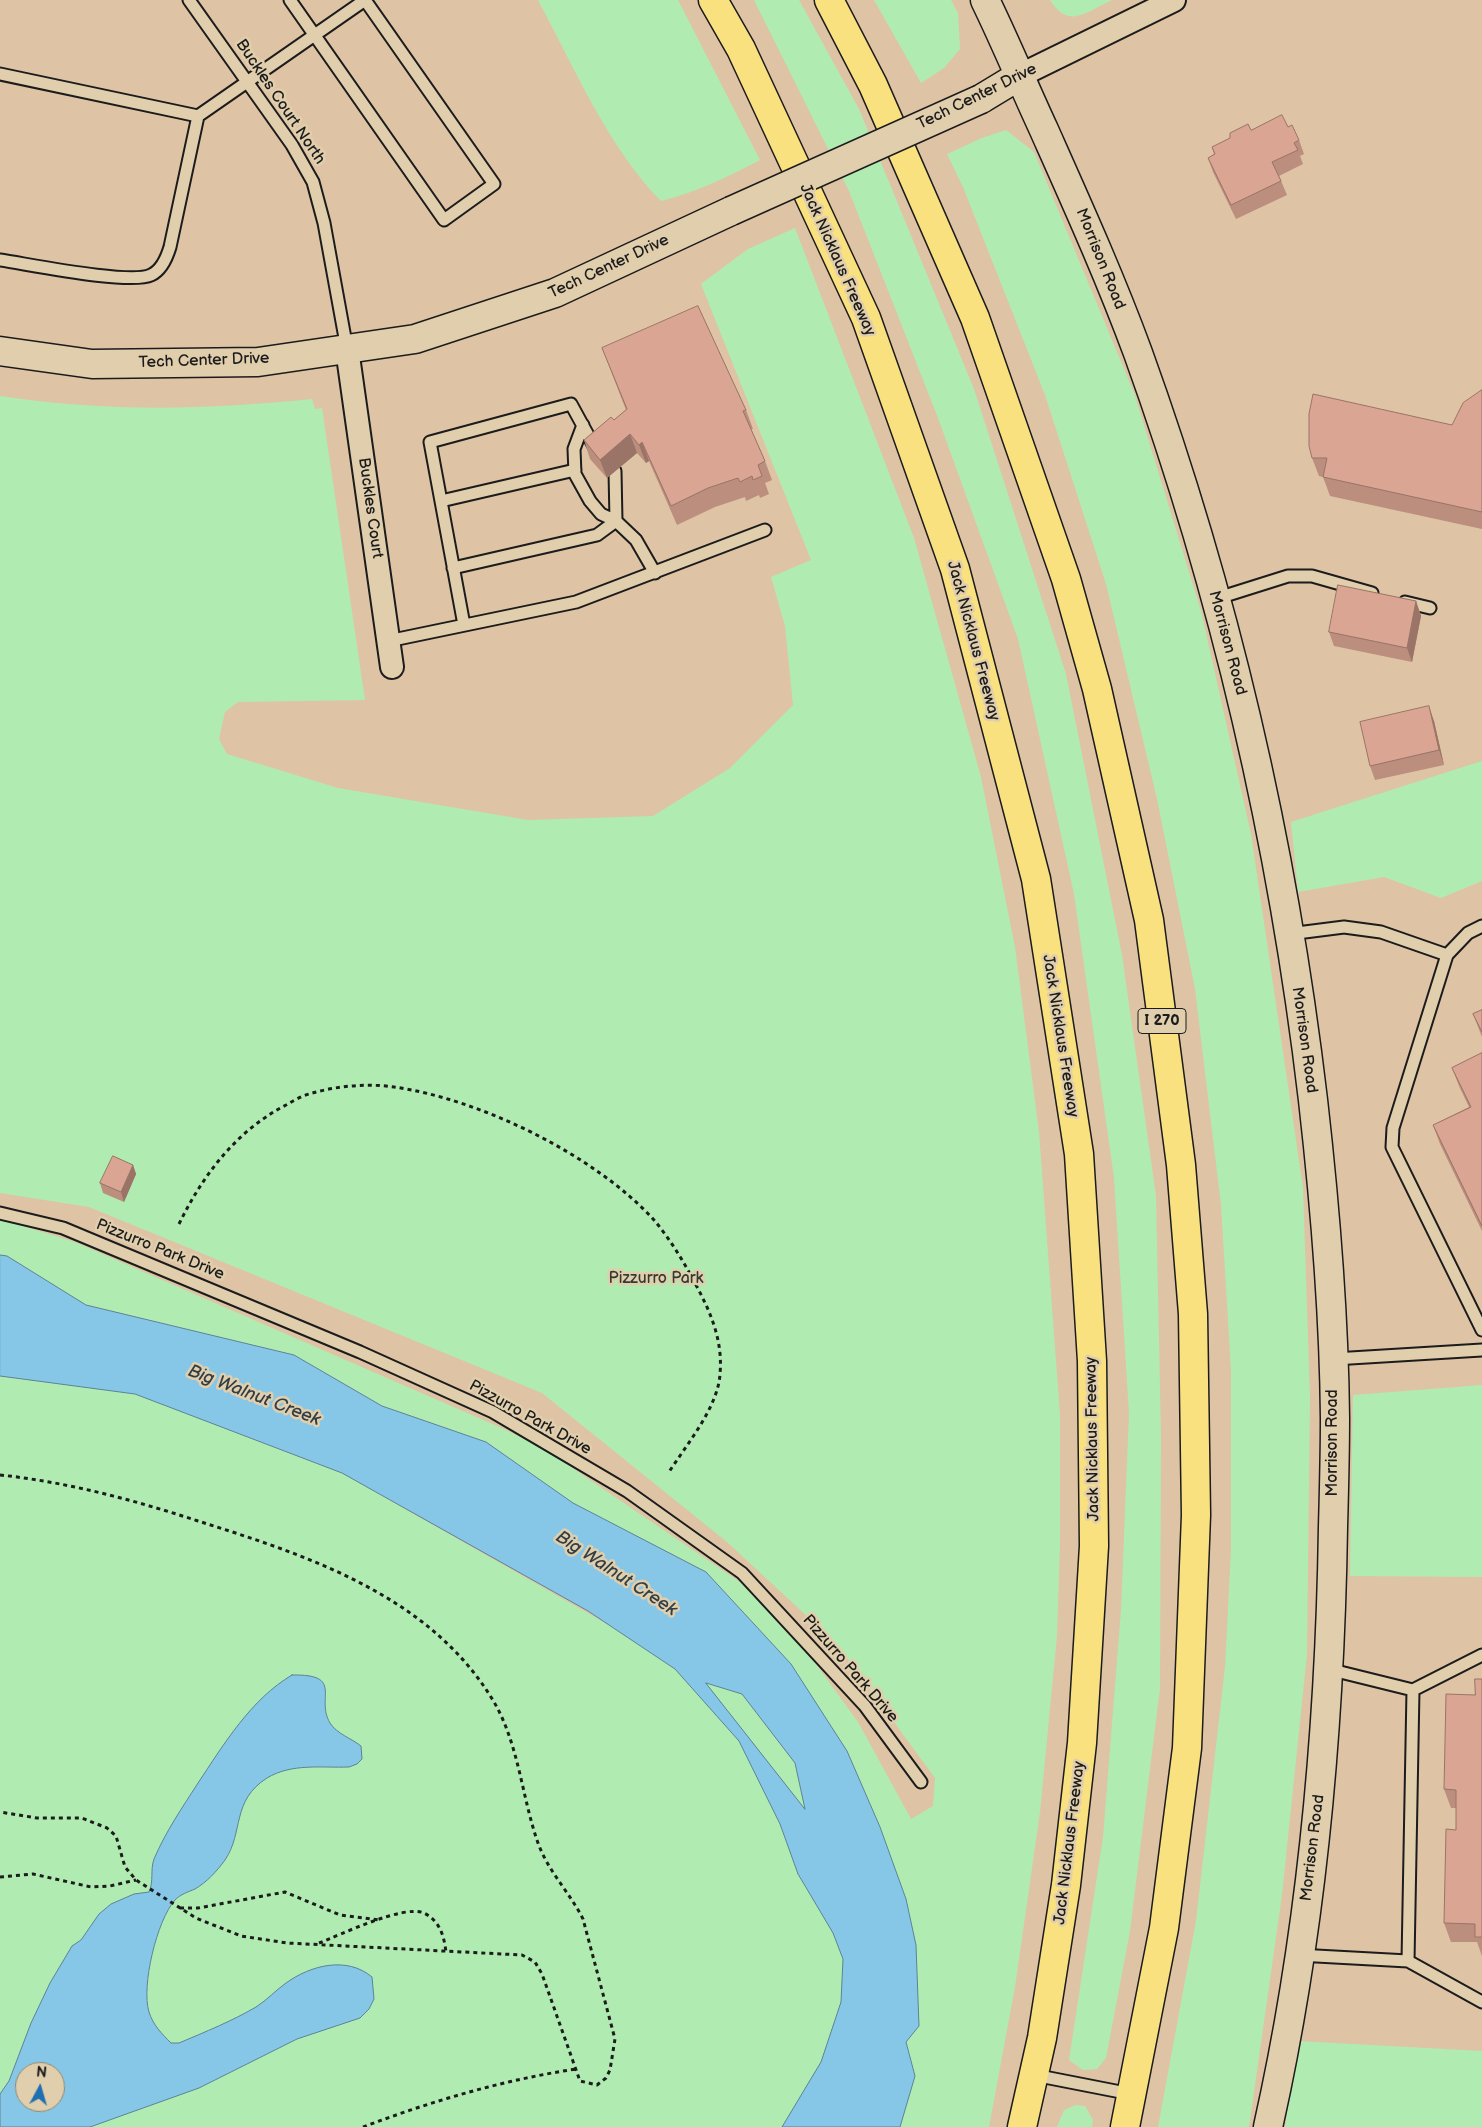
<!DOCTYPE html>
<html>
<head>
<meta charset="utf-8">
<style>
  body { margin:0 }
  #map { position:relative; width:1482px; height:2127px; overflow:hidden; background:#dfc3a5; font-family:"Balsamiq Sans",sans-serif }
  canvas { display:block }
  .north { position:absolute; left:15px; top:2062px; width:50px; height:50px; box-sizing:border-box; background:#e0ceac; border:1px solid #928772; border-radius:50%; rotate:6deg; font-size:14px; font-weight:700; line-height:20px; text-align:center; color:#1c1c1c }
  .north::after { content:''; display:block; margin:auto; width:18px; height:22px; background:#1f6fb2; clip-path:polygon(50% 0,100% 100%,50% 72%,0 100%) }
</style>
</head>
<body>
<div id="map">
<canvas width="1482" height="2127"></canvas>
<div class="north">N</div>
</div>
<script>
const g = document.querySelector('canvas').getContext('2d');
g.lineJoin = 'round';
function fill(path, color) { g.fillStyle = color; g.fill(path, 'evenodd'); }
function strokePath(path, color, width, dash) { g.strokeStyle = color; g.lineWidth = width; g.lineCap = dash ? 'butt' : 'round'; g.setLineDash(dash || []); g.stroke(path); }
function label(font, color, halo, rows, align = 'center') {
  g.font = font + ' "Balsamiq Sans",sans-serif'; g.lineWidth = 5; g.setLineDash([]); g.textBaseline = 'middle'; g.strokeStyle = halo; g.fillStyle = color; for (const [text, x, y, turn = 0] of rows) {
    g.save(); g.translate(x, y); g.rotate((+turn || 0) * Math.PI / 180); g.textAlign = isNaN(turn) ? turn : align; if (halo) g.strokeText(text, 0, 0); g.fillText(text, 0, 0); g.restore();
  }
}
fill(new Path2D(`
  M538,0H678L760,160C728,177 697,192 661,201C609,149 573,65 538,0Z
  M754,0H799L859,109L974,389L1066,674L1122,955L1156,1196L1161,1438L1160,1688L1130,1931L1106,2058L1097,2069L1083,2070L1069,2060L1103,1837L1121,1610L1129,1413L1114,1178L1074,894L1018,639L938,418L849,191Z
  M874,0H951L958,13L960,49L944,68L921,83Z
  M1050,0H1112C1086,12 1069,30 1050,0Z
  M1006,130L1034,152L1134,393L1201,611L1251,834L1303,1188L1310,1398L1307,1654L1282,1895L1249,2127H1158L1196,1921L1225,1667L1231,1550V1370L1221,1205L1195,989L1157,799L1106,584L1045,395L963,187L947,154L982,138Z
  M795,228L914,538L981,777L1015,947L1039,1132L1060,1415V1543L1057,1636L1040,1812L1015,1987L989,2127H900L915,2076L906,2042L742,1611L706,1572L573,1503L486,1442L382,1406L294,1355L86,1305L7,1256L0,1255V1219L75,1242L504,1429L546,1450L756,1593L816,1664L858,1722L911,1819L933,1806L935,1778L836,1643L727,1542L542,1393L89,1207L0,1193V396C103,412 208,410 312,399L315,409L322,408L365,700L238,702L225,712L219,739L227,754L338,788L528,820L653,816L730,768L793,705L785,626L771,577L811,560L701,284L748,249Z
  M1482,761V881L1441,898L1384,877L1298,892L1291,822Z
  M0,1376L135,1394L342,1473L607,1624L744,1688L807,1763L851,1977L828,2127H0ZM25,2072H55V2102H25Z
  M1482,1385V1577L1350,1576L1353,1395Z
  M1297,2041L1482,2051V2127H1285Z
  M1076,2105L1085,2106L1093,2120L1092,2127H1057L1064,2110Z`), '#b0ecb2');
const water = new Path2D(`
  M0,1255L7,1256L86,1305L294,1355L382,1406L486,1442L573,1503L706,1572L791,1664L847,1751L880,1827L906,1899L916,1945L919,2026L906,2042L915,2076L900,2127H782L821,2062L841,2002L843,1959L833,1933L798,1874L780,1824L739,1741L675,1669L588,1611L342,1473L135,1394L0,1376ZM706,1683L742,1694L795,1763L805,1809Z
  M292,1675C345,1674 315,1698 330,1723C337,1734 351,1738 361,1746L362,1759L357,1764L349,1767C321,1768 292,1763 267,1778C231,1801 244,1832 225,1860C217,1871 207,1882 195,1889C188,1892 181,1894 175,1900C157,1920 141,1986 149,2012C153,2025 162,2034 171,2043H179C205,2032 232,2021 256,2007C267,2000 276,1990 286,1983C311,1965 347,1956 372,1977L374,1999L369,2009L360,2018L297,2039L199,2088L90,2127H0V2094L9,2081L31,2023L50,1983L72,1946L81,1940L99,1914L111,1904L134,1894L149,1892C154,1881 150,1870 154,1859C166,1831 182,1808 198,1783C224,1744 251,1699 292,1675ZM25,2072H55V2102H25Z`);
fill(water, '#86c7e7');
strokePath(water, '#5c8396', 1);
const lane = new Path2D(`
  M189,0L292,145L313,182L324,223L347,349
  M290,0L444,220L494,184L365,0
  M0,74L198,116
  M0,260C28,264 130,285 151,275C162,270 167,257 170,247L198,116L365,0
  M615,471L616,521L636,540L655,573
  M441,501L575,470
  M453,568L597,535L616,521L601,514L590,501L575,474L574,449L583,425
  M1215,599L1288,576H1312L1372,593
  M1405,602L1430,608
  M464,625L430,442L571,404L595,448
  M388,641L576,602L765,530
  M1289,934L1344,927L1381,932L1447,955L1468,933L1482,926
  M1447,955L1393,1128L1392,1147L1482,1330
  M0,1213L63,1228L360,1352L493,1412L627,1491L742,1573L865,1706L921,1782
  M1334,1359L1482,1350
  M1413,1690L1482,1655
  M1298,1955L1408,1961L1413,1690L1328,1669
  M1408,1961L1482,2002
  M1034,2075L1131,2094`);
const street = new Path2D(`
  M1019,76L1174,0
  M347,349L392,667`);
const secondary = new Path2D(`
  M985,0C1006,43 1024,87 1044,130C1077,204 1110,277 1138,353C1225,594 1283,845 1313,1100C1325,1205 1334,1311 1335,1418C1335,1454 1334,1491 1333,1527C1330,1728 1312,1931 1268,2127
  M981,99L1019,76
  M0,351L92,364L258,362L415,339L555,293L731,211`);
const highway = new Path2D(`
  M713,0L741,49L866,318L955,569L1036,879L1079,1154L1092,1361L1094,1546L1082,1743L1066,1885L1042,2038L1022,2127
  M829,0L873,85L975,318L1066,579L1097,689L1149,920L1181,1165L1193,1314L1196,1515L1187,1748L1164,1928L1125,2127`);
strokePath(lane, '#1c1c1c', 15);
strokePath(street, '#1c1c1c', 26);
strokePath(secondary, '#1c1c1c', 31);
strokePath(highway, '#1c1c1c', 31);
strokePath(new Path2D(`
  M179,1224C203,1175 236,1131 286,1105C293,1101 301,1096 309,1094C336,1086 366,1083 394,1087C480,1099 595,1155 654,1220C670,1239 684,1262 696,1285C711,1313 723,1341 720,1374C718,1407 687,1444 669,1472
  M0,1475C67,1482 134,1500 198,1521C309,1556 431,1596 494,1702C519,1745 522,1798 538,1843C548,1871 570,1893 583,1919L615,2039L610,2070L606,2078L597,2085L580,2081L542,1974L535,1962L522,1955L287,1943L241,1936L196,1918L136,1880L125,1867L116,1836L107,1828L82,1818H37L0,1812
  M0,1877L33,1874L91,1887L110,1886L136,1880
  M180,1908H198L285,1892L340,1915L379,1920
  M319,1943C340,1935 404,1904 424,1913C440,1921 444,1936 446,1952
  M363,2127C432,2101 503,2080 576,2069`), '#1c1c1c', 3, [4, 4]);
strokePath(lane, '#e0ceac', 11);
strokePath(street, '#e0ceac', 22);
strokePath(secondary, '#e0ceac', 28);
strokePath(highway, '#fae180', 28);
const secondaryBridge = new Path2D(`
  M731,211L981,99`);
strokePath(secondaryBridge, '#1c1c1c', 31, []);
strokePath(secondaryBridge, '#e0ceac', 28);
fill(new Path2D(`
  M1251,130L1299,140L1304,154L1300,156L1303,164L1279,176L1287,195L1236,219L1213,172L1208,158L1214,154L1212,147Z
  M602,348L746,410L753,429H751L765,461L772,480L765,483L769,494L760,498L759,495L746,501L745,497L715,507L677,525L649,461L646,463L637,453L607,478L590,459L584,440L614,420L626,410Z
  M1482,390V529L1330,496L1323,477L1319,476L1312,458L1452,425Z
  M1416,601L1421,616L1412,662L1334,646L1329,632Z
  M1434,721L1444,765L1375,780L1370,766Z
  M1482,1010V1037L1473,1014Z
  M1482,1053V1231L1440,1144L1433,1125L1469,1107L1459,1086L1452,1068Z
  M133,1165L136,1174L124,1202L103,1193L100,1183Z
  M1482,1679V1956L1477,1942H1451L1444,1923L1456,1830V1808H1451L1444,1789L1475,1695Z`), '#bb8e7e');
fill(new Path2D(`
  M630,434L637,453L607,478L600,460Z
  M642,442L649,461L646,463L639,445Z
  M1416,601L1421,616L1412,662L1407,648Z
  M1429,706L1434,721L1444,765L1439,750Z
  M133,1165L136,1174L124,1202L121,1192Z`), '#997467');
const building = new Path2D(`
  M1282,115L1288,127L1292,125L1299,140L1294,143L1298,150L1272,162L1281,181L1231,205L1208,158L1215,154L1212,147L1230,138V133L1248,124L1251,130Z
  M698,306L746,410L743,411L765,461L758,465L762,476L753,480L752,476L740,482L738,478L708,488L671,506L642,442L639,445L630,434L600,460L584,440L611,417L614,420L627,409L602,348Z
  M1482,390V512L1323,477L1327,458H1312L1309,446V414L1313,394L1452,425L1463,403Z
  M1338,585L1416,601L1407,648L1329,632Z
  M1429,706L1439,750L1370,766L1360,722Z
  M1482,1010V1032L1473,1014Z
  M1482,1053V1226L1433,1125L1471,1107L1452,1068Z
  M113,1156L133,1165L121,1192L100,1183Z
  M1475,1679H1482V1937H1475V1924L1444,1923L1446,1829L1456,1830V1790L1444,1789L1446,1694L1475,1695Z`);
fill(building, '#daa593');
strokePath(building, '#997467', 1);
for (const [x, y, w] of [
  [1162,1021,48]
]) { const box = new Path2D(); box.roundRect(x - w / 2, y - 12.5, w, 25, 4); g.fillStyle = '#e0ceac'; g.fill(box); strokePath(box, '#1c1c1c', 1); }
label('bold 15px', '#1c1c1c', null, [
  ["I 270",1162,1021]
]);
label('16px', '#1c1c1c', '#e0ceac', [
  ["Tech Center Drive",977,97,-26],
  ["Buckles Court North",280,102,56],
  ["Morrison Road",1100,259,68],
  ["Jack Nicklaus Freeway",837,260,66],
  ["Tech Center Drive",609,267,-25],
  ["Tech Center Drive",204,361,-2],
  ["Buckles Court",370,508,82],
  ["Jack Nicklaus Freeway",973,641,75],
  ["Morrison Road",1227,643,75],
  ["Jack Nicklaus Freeway",1060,1036,81],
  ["Morrison Road",1304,1040,82],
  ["Pizzurro Park Drive",160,1250,22],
  ["Pizzurro Park Drive",530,1418,29],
  ["Jack Nicklaus Freeway",1093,1439,-91],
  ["Morrison Road",1333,1443,-90],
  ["Pizzurro Park Drive",850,1669,49],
  ["Jack Nicklaus Freeway",1070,1843,-83],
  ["Morrison Road",1313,1848,-83]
]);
label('16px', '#323b32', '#e0ceac', [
  ["Pizzurro Park",656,1279]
]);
label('italic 18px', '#313e45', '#e0ceac', [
  ["Big Walnut Creek",254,1396,21],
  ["Big Walnut Creek",616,1574,33]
]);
</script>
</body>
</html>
